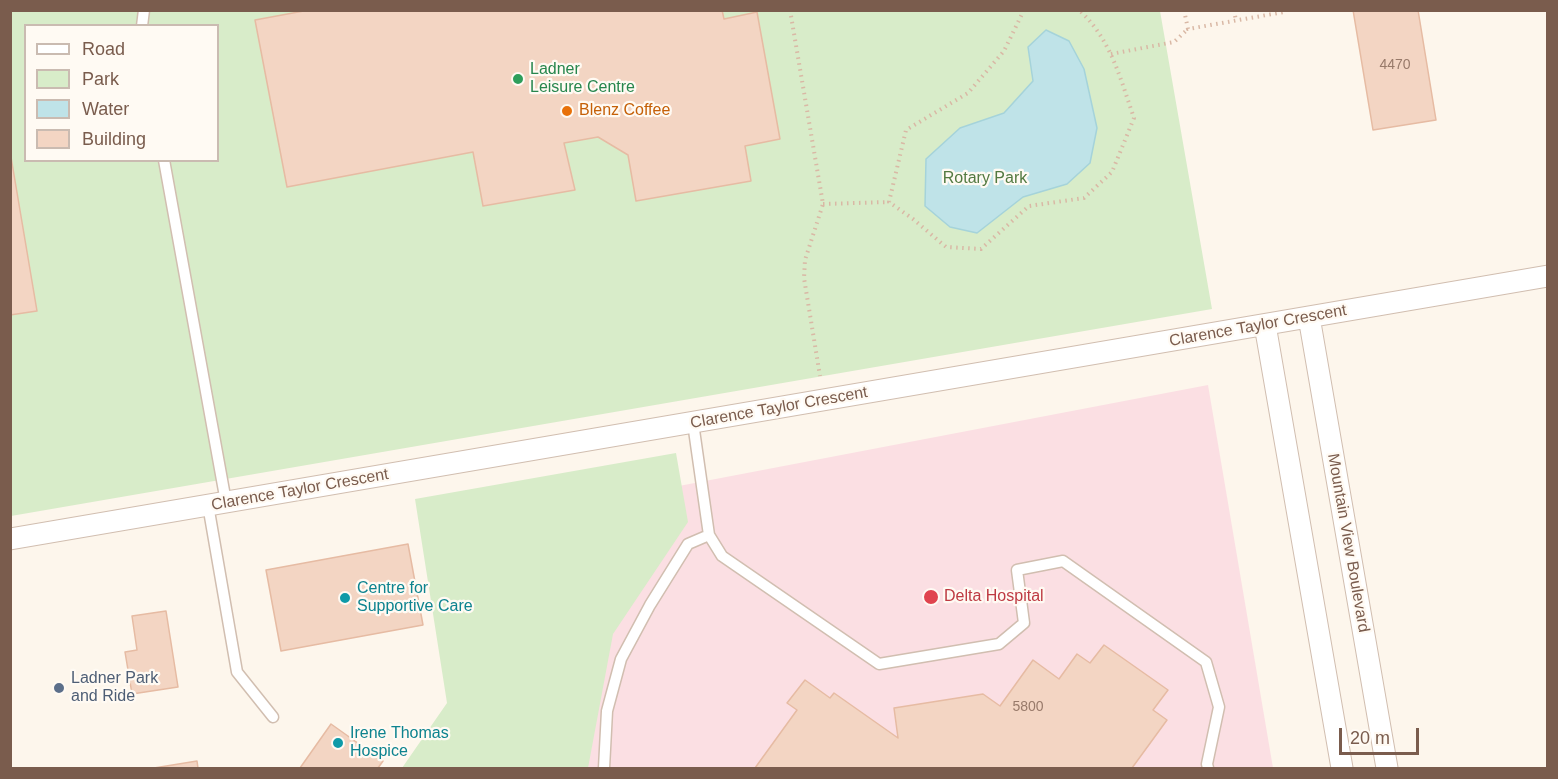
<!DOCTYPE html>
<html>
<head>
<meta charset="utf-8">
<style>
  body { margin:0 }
  #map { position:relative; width:1558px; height:779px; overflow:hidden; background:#fdf6ec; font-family:Arial,sans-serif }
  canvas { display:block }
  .frame { position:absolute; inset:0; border:12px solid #7a5c4d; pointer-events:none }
  .legend { position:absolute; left:24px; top:24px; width:195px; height:138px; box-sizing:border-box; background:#fffaf3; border:2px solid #cabbb1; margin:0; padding:8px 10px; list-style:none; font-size:18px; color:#7a5c4d }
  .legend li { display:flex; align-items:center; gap:12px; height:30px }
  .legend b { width:30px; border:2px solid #cabbb1 }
  .scale { position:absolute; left:1339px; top:728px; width:80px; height:27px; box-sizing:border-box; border:3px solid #7a5c4d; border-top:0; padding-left:8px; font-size:18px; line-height:21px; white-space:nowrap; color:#7a5c4d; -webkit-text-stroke:4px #fffaf3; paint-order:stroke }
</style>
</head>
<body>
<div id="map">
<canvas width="1558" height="779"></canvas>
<div class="frame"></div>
<ul class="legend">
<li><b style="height:8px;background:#fff"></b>Road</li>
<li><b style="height:16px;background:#d8ecc9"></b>Park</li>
<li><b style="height:16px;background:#bfe3e8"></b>Water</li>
<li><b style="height:16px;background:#f3d5c3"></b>Building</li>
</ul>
<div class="scale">20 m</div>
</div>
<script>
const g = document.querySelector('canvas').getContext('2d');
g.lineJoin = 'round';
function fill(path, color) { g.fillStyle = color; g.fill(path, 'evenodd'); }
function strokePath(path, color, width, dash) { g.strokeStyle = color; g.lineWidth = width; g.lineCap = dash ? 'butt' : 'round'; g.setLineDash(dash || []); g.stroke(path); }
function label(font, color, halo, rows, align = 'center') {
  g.font = font + ' Arial,sans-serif'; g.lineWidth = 4.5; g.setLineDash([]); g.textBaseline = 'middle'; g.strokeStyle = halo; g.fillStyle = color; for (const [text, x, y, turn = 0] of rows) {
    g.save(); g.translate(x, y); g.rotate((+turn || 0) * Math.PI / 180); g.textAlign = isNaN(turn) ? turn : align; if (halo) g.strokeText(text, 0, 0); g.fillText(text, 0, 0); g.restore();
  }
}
fill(new Path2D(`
  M1208,385L1273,768H562L658,490Z`), '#fbdfe3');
fill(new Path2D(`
  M11,11H1160L1212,309L11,516ZM26,26H218V160H26Z
  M676,453L688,522L613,634L588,768H402L447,703L415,499Z`), '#d8ecc9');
const water = new Path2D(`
  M1046,30L1069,41L1084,69L1097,128L1090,163L1067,184L1023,197L977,233L950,227L925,206L926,159L960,128L1004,113L1033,81L1028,47Z`);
fill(water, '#bfe3e8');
strokePath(water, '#a5d3da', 1.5);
const building = new Path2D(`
  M309,10H722L724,19L757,12L780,139L745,146L751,181L636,201L628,155L598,137L564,143L575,190L483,206L473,152L287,187L255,20Z
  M1353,10H1418L1436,120L1373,130Z
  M10,151L37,311L10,315Z
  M408,544L423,625L281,651L266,570Z
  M166,611L178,687L132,694L125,652L137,650L132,616Z
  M1104,645L1168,690L1153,710L1167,720L1132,768H755L797,710L787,703L805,680L830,698L834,693L898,738L894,708L983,694L1000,706L1033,660L1059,679L1077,654L1090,663Z
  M331,724L383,761L378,768H300Z
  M197,761L198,768H154Z`);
fill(building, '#f3d5c3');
strokePath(building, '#e6bba3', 1.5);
const lane = new Path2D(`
  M142,26L144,10
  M164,160L226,502
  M693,423L709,535L722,556L879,664L999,644L1024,623L1017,570L1063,561L1206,662L1219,707L1207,764L1208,768
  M208,505L237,672L273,717
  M604,768L607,711L621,659L650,605L688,544L709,535`);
const street = new Path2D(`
  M1309,317L1387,768
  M1265,325L1342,768
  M10,539L1548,276`);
strokePath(lane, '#d1beb0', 13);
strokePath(street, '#d1beb0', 23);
strokePath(new Path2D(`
  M790,10L823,204L805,260L804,278L820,376
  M1024,10L1004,51L968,93L906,130L889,202L913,219L946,247L981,249L1029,206L1084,198L1112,172L1134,118C1120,78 1111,39 1079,10
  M1184,10L1188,29L1284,12L1283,10
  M1234,10L1236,21
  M1111,54L1174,42L1188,29
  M823,204L889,202`), '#d9b8a5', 4, [1.5, 4.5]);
strokePath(lane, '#fff', 10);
strokePath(street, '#fff', 21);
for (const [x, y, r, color] of [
  [518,79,6,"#2e9e5b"],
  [567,111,6,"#e8710a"],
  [931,597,8,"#e0444e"],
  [345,598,6,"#0f9aa8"],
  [59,688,6,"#5c6f8a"],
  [338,743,6,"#0f9aa8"]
]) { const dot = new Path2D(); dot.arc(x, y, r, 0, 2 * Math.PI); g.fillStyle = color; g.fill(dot); strokePath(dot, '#fffaf3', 2); }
label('14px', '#987a6a', null, [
  ["4470",1395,65],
  ["5800",1028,707]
]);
label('16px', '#27864d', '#fffaf3', [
  ["Ladner",530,70],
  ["Leisure Centre",530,88]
], 'left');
label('16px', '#c56008', '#fffaf3', [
  ["Blenz Coffee",579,111]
], 'left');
label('16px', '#537a41', '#fffaf3', [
  ["Rotary Park",985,179]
]);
label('16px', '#7a5c4d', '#fffaf3', [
  ["Clarence Taylor Crescent",1258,326,-10],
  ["Clarence Taylor Crescent",779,408,-10],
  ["Clarence Taylor Crescent",300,490,-10],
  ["Mountain View Boulevard",1348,543,80]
]);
label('16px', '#0d838f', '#fffaf3', [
  ["Centre for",357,589],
  ["Supportive Care",357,607],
  ["Irene Thomas",350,734],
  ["Hospice",350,752]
], 'left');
label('16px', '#be3a42', '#fffaf3', [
  ["Delta Hospital",944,597]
], 'left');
label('16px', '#4e5e75', '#fffaf3', [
  ["Ladner Park",71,679],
  ["and Ride",71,697]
], 'left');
</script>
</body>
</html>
